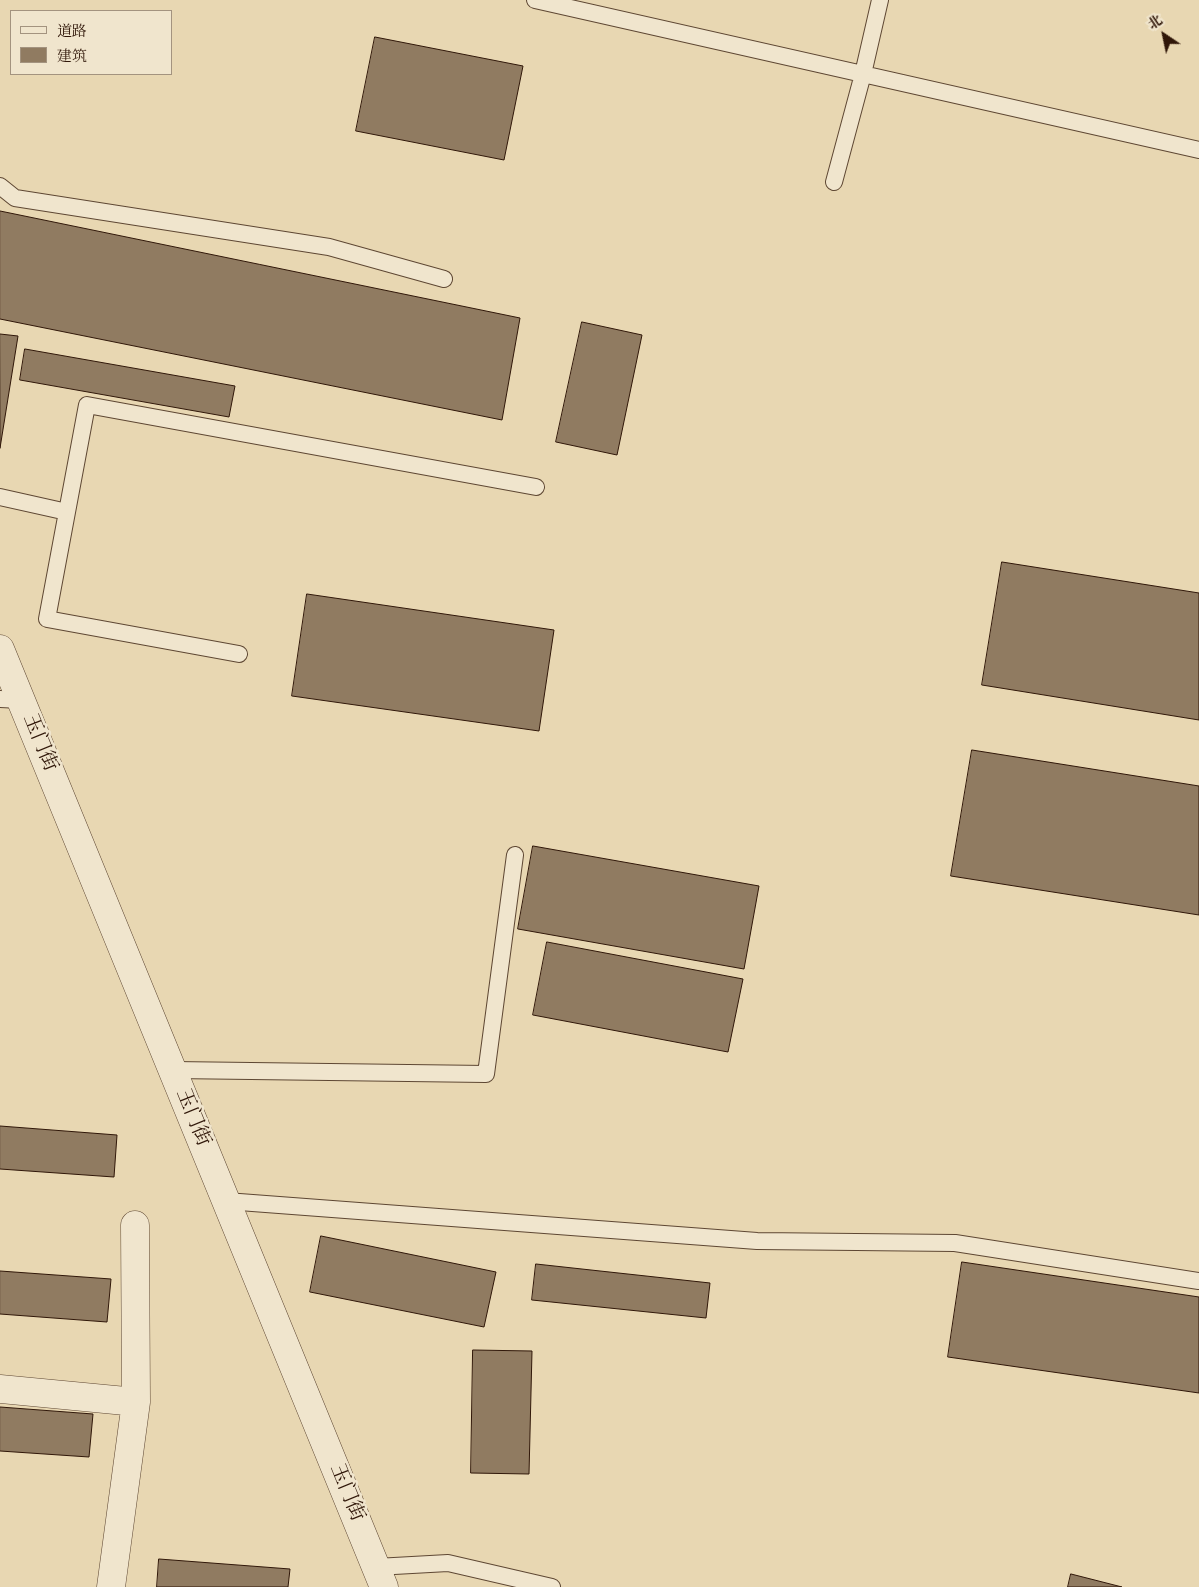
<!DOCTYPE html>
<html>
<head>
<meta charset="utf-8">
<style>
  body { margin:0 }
  #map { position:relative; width:1199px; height:1587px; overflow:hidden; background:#e8d7b2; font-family:"IM FELL DW Pica","Noto Serif SC",serif }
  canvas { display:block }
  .legend { position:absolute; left:10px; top:10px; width:162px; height:65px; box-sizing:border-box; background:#f0e5cd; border:1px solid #a3937f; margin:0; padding:6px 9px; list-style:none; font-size:15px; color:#301709 }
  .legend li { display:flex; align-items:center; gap:10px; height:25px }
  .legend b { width:25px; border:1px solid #a3937f }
  .north { position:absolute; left:1139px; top:10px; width:50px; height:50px; -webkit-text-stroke:4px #f0e5cd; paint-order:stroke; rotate:326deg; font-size:14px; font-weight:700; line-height:20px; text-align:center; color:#301709 }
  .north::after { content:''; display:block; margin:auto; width:18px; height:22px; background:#301709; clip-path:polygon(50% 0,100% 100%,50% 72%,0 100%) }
</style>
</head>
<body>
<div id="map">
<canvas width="1199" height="1587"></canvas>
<ul class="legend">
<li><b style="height:6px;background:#f0e5cd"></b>道路</li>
<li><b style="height:14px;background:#907b61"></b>建筑</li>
</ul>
<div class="north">北</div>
</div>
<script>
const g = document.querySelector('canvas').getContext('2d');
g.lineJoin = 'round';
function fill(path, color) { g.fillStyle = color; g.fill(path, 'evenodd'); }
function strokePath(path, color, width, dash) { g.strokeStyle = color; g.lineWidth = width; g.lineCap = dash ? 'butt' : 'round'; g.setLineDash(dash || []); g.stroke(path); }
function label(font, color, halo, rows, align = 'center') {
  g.font = font + ' "IM FELL DW Pica","Noto Serif SC",serif'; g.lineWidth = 5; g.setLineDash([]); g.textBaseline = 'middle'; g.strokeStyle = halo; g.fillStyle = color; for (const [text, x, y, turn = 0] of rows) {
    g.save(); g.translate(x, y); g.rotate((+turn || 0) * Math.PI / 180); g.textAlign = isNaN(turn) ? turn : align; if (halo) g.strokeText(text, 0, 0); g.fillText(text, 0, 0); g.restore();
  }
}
const building = new Path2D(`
  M375,37L523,66L504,160L356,131Z
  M0,211L520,318L502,420L0,319Z
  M582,322L642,335L617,455L556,442Z
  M0,334L18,336L0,448Z
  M25,349L235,386L229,417L20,380Z
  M1002,562L1199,593V720L982,685Z
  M307,594L554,630L539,731L292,696Z
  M972,750L1199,786V915L951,876Z
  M533,846L759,886L744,969L518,929Z
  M547,942L743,979L728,1052L533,1015Z
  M0,1126L117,1135L114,1177L0,1169Z
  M321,1236L496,1272L484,1327L310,1292Z
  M962,1262L1199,1297V1393L948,1357Z
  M536,1264L710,1283L706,1318L532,1300Z
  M0,1271L111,1279L107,1322L0,1314Z
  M473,1350L532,1351L529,1474L471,1473Z
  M0,1407L93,1414L89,1457L0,1451Z
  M159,1559L290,1569L288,1587H157Z
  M1071,1574L1122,1587H1068Z`);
fill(building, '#907b61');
strokePath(building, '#301709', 1);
const lane = new Path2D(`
  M535,0L1199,150
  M834,182L863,74L880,0
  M0,186L15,198L329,247L444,279
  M0,497L67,512
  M239,654L47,619L87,405L536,487
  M0,699L21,700
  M173,1070L486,1074L515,855
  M226,1201L757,1241L955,1243L1199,1281
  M376,1567L448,1563L552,1587`);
const street = new Path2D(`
  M0,649L384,1587
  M0,1389L136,1402
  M111,1587L136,1402L135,1225`);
strokePath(lane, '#5e4733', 18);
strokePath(street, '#5e4733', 29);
strokePath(lane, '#f0e5cd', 16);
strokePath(street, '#f0e5cd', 28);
label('20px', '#301709', '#f0e5cd', [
  ["玉门街",39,743,68],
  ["玉门街",192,1118,68],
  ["玉门街",346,1493,68]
]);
</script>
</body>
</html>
